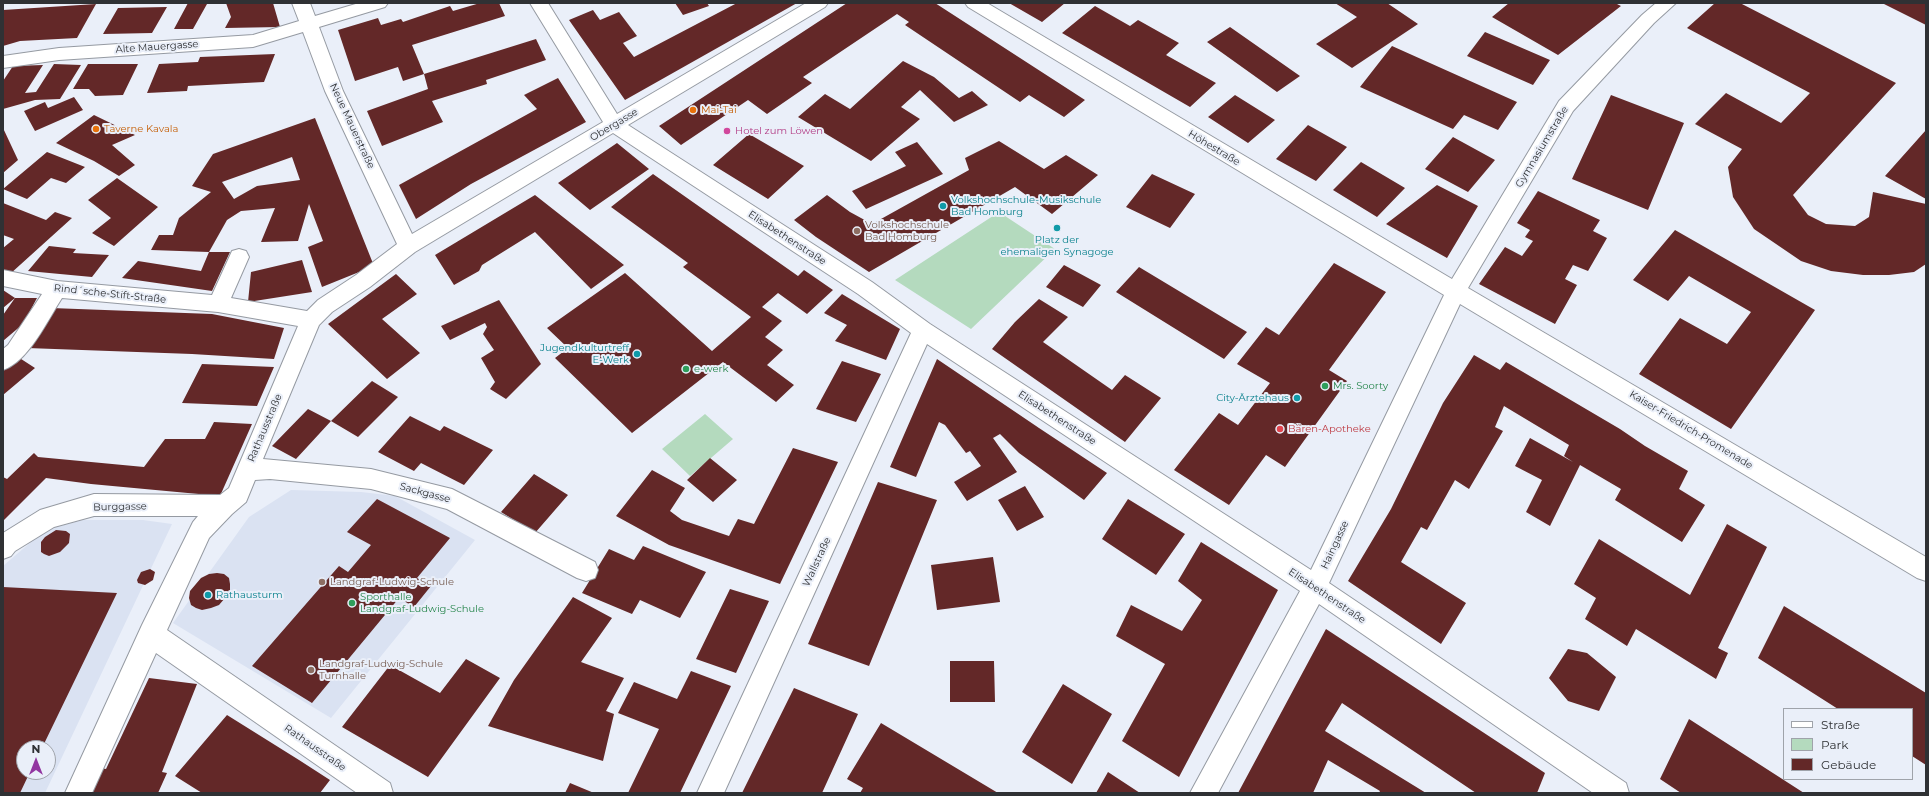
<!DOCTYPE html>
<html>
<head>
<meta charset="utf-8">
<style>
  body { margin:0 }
  #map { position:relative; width:1929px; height:796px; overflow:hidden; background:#eaeff9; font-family:Montserrat,sans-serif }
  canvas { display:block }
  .frame { position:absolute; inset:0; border:4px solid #2f3134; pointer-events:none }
  .legend { position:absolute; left:1783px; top:708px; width:130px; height:72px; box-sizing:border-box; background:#eaeff9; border:1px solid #9fa3aa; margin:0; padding:5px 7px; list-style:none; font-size:12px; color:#2f3134 }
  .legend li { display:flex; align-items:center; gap:8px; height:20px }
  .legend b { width:20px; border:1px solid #9fa3aa }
  .north { position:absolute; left:16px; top:740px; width:40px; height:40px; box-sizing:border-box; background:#eaeff9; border:1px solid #9fa3aa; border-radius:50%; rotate:0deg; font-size:11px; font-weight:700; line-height:16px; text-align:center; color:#2f3134 }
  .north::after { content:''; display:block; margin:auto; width:14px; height:18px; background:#9236a1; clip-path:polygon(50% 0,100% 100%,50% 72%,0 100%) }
</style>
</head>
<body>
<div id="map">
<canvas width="1929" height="796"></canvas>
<div class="frame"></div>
<ul class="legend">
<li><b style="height:5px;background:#fff"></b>Straße</li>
<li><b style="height:11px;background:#b4dabe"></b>Park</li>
<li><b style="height:11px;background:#632828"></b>Gebäude</li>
</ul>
<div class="north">N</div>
</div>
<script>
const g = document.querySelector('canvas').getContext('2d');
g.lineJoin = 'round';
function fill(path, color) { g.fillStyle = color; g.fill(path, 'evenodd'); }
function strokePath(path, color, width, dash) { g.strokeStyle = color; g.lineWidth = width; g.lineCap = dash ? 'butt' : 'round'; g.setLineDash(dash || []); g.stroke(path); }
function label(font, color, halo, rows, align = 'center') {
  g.font = font + ' Montserrat,sans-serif'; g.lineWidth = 4; g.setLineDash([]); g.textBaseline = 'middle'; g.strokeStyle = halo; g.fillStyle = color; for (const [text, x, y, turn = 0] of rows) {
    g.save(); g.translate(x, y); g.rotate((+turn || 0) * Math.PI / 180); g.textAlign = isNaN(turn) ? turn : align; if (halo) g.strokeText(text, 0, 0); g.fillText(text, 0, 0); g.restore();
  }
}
fill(new Path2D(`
  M291,490L361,492L395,496L475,540L331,718L173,623L249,517Z
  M83,520H143L172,524L45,793H3V566L45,530ZM24,748H48V772H24Z`), '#dae2f2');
fill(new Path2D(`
  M999,212L1055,249L971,329L895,280Z
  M705,414L733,439L690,476L662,449Z`), '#b4dabe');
fill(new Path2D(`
  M188,3L207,4L193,29H174Z
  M226,3H273L280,27L225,28L231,17Z
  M480,3H499L505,16L412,45L424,74L403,81L398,67L355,81L338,30L378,18L381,25L401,19L403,22L450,6L453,11Z
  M675,3H707L709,6L683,15Z
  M737,3H797L625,100L569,20L593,10L600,20L619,12L637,36L623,43L634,57Z
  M847,3H935L1085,100L1064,117L1029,95L1020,102L905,25L909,22L897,14L803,77L812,83L767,114L748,100L681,145L659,126Z
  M1009,3H1065L1042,22Z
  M1335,3H1387L1418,24L1352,68L1316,44L1357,17Z
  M1509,3H1615L1621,6L1558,55L1492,17Z
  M1715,3H1740L1896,83L1793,195L1808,215L1826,224L1855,226L1869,217L1873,192L1926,204V264L1914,272L1889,275H1863L1831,271L1801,261L1754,229L1733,197L1728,167L1742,149L1695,124L1726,93L1781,123L1810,93L1687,28Z
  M1882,3H1926V25Z
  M96,4L77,38L20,41L3,46V10Z
  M1095,6L1130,26L1138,20L1179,43L1166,55L1216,83L1190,107L1062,33Z
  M167,7L152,33L103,34L118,8Z
  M1230,27L1300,76L1277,92L1207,42Z
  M1485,32L1550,60L1533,85L1467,56Z
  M536,39L546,60L486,80L487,84L432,101L443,122L382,146L367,111L428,89L424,74Z
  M1392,46L1517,102L1498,130L1464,115L1453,129L1360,87Z
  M275,54L264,82L188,86L187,91L147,93L159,64L198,62L200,57Z
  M903,61L934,77L959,98L972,91L988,105L954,122L920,90L901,107L920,119L871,161L798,117L825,94L850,109Z
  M54,64L81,65L60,99L35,100L3,109V81L13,66L43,65L25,93L36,92Z
  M88,64H138L123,95L95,96L89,89H73Z
  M558,78L586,122L471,184L416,219L399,185L537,109L524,95Z
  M1235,95L1275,120L1248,143L1208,117Z
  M1611,95L1684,123L1648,210L1572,179Z
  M74,97L83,110L35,131L24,111L45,102L48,108Z
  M94,115L135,135L112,145L135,165L119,176L94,161L56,143Z
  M315,118L374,266L322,287L308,247L323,241L309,204L298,241L261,242L275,208L241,211L227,220L209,252H230L212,291L122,278L138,261L201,271L209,252L151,250L159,235H173L179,218L211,192L192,186L213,154ZM292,157L300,180L257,186L234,199L222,182Z
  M1308,125L1347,147L1316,181L1276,159Z
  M3,128L18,160L3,173Z
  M1926,130V199L1885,176Z
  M749,134L804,166L768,199L713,165Z
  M1453,137L1495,160L1468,192L1425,169Z
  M999,141L1044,169L1066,155L1098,175L1052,214L1015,187L869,272L816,237L794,220L827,195L850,212L872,224L969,170L965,158Z
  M917,142L943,174L866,209L852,191L906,166L895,152Z
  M617,143L649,169L590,210L558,183Z
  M47,152L85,167L66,183L51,178L27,199L3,189Z
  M1361,162L1405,188L1377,217L1333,190Z
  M653,174L798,276L804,270L833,290L807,314L778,293L762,307L782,321L765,337L783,350L767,365L794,385L776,402L723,362L632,433L555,358L568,348L547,328L625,273L712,351L751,317L683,267L688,263L611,207Z
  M1152,174L1195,194L1170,228L1126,207Z
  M117,178L158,207L114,246L92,233L111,218L88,200Z
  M1437,185L1478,206L1447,258L1386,224Z
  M1538,191L1600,220L1593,231L1607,238L1588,271L1573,265L1565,279L1577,285L1555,324L1479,284L1505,247L1522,256L1533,241L1525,237L1530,230L1517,223Z
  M535,195L624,265L591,289L535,232L482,265L479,271L454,285L435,255Z
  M3,203L46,220L55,212L72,218L10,274L3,271V248L14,239L3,235Z
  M1675,230L1815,310L1731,429L1639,374L1680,318L1727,344L1751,312L1689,276L1668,301L1633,280Z
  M49,246L76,249L73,253L109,255L92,277L28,271Z
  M302,260L312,292L248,302L251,272Z
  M1334,263L1386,292L1329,370L1347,381L1285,467L1266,455L1229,505L1174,470L1219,413L1238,425L1270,383L1237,364L1266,327L1279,335Z
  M1064,265L1101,285L1083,307L1046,287Z
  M1139,267L1247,332L1224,359L1116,292Z
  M396,274L417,294L382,319L420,353L387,379L328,324Z
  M3,290L15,298H37L23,324L3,341V315L15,298L3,308Z
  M842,294L900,329L886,360L835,341L847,325L824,313Z
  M1039,299L1068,317L1043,342L1112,390L1125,375L1161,398L1125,442L992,349L1015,322Z
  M499,300L541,364L506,399L490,389L495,382L481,358L494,350L483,334L487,327L485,323L450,340L441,326Z
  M51,308L212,314L284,328L274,359L192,354L27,348Z
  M1474,355L1500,370L1506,362L1620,429L1645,446L1688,471L1679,489L1705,505L1682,542L1615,500L1621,489L1580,465L1550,526L1526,512L1542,480L1515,466L1530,438L1573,462L1564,456L1569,445L1504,406L1495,427L1503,431L1469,489L1455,480L1427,530L1421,527L1401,562L1466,603L1441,644L1348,581L1391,509L1443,403Z
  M18,357L35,368L3,395V369Z
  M937,359L1039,428L1107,473L1084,500L1019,453L1000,434L993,438L1017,472L967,501L954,482L981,466L970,451L966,453L945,425L939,422L916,477L890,467Z
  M842,361L881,374L856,422L816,409Z
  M202,364L274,367L257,406L182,403Z
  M372,381L398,397L358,437L331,421Z
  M308,409L331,421L296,459L272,446Z
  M410,416L440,431L444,426L493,450L464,485L421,463L414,471L378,452Z
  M214,422L252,424L220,496L91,484L46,478L3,521V477L7,479L34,453L38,457L144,467L165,439H205Z
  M793,448L838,462L780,584L669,545L616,516L652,470L685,488L670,511L682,520L729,536L738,519L754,524Z
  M710,458L737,480L713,502L687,480Z
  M534,474L568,495L535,533L501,512Z
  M878,482L937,500L869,666L808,644Z
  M1025,486L1044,517L1017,531L998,500Z
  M377,499L450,538L417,578L431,586L414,607L399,598L312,703L252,666L339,566L348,572L371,545L347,532Z
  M1128,499L1185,534L1156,575L1102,539Z
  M1727,524L1767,547L1718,648L1728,653L1716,679L1636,629L1627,646L1585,619L1596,598L1574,584L1599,539L1690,595Z
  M56,530L66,531L70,534L69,543L60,552L49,556L44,554L41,552V542L45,537Z
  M1201,542L1278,590L1179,777L1122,741L1165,664L1116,636L1131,605L1182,631L1202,600L1178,581Z
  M643,546L706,572L680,618L640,600L632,614L582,593L609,549L634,560Z
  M993,557L1000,602L937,610L931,565Z
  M150,569L155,572L153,580L145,585L138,583L137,580L141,572Z
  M217,573L224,574L229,578L230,584V591L225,598L219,605L211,608L202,610L196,608L191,605L189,598L190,591L201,578L209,574Z
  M3,587L117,593L42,748H24V772H30L20,793H3Z
  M730,589L769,601L736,673L696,659Z
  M573,597L612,618L581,662L624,678L606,711L614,714L603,761L488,726L514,680Z
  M1784,606L1926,693V765L1912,756V709H1838L1758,658Z
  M1326,629L1545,773L1537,793H1476L1342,703L1325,731L1426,793H1379L1380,791L1328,760L1313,793H1238Z
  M1568,649L1587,653L1616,677L1599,711L1568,701L1549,678Z
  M466,659L500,678L428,777L342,727L390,665L440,693Z
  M950,661H994L995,702H950Z
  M691,671L731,686L680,793H628L659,729L618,713L634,682L677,699Z
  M149,678L197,684L162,772L167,773L158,793H89L101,768L106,769Z
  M1063,684L1112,714L1072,784L1022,752Z
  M794,688L858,714L822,793H742Z
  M227,715L299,760L330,780L320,793H202L175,776Z
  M1689,719L1804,793H1681L1660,779Z
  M881,723L998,793H860L863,788L847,779Z
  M1108,772L1140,793H1096Z
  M570,783L594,793H565Z`), '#632828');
const minor = new Path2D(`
  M292,3H310L315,16L359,3H388L385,7L319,27L343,91L412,234L603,122L530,3H548L617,114L806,3H828L825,7L628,125L872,282L930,324L1311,570L1444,295L968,7L965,3H987L1452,279L1559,101L1642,15L1656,3H1676L1654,23L1573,111L1468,288L1926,557V581L1917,578L1460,304L1329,583L1626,783L1629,793H1593L1319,604L1218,793H1190L1300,591L927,344L724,793H697L911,333L858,294L613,133L415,252L370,287L332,312L319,325L263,459L371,469L452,489L595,562L598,570L595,578L586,581L577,578L447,509L371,489L270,479L255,480L246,502L232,514L209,538L167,630L390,783L393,793H357L156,653L92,793H65L142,625L193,522L198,516H94L54,527L15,551L11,556L3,559V533L40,510L94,494L220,495L229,488L298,326L218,312L62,298C47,321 29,361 3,370V349L8,345L42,294L3,286V270L57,281L212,295L232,251L239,249L246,251L249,257L231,298L307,311L318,300L356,275L397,244L325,91L303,32L253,47L59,60L3,68V56L59,48L253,35L299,21Z`);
strokePath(minor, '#959aa2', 2);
fill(minor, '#fff');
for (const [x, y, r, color] of [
  [693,110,4,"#e8710a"],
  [96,129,4,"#e8710a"],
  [727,131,4,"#d1479c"],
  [943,206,4,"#0f9aa8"],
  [1057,228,4,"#0f9aa8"],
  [857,231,4,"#8d6e63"],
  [637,354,4,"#0f9aa8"],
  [686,369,4,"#2e9e5b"],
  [1325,386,4,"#2e9e5b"],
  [1297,398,4,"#0f9aa8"],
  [1280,429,4,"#e0444e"],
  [322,582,4,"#8d6e63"],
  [208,595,4,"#0f9aa8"],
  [352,603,4,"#2e9e5b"],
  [311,670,4,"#8d6e63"]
]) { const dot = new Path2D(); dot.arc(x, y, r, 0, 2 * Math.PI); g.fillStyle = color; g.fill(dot); strokePath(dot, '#eaeff9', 1.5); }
label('10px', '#2f3134', '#eaeff9', [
  ["Alte Mauergasse",157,47,-4],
  ["Obergasse",614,125,-31],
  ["Neue Mauerstraße",352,126,65],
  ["Gymnasiumstraße",1542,147,-59],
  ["Höhestraße",1214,148,31],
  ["Elisabethenstraße",787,238,33],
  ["Rind´sche-Stift-Straße",110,294,6],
  ["Elisabethenstraße",1057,418,33],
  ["Rathausstraße",265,428,-67],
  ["Kaiser-Friedrich-Promenade",1691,430,31],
  ["Sackgasse",425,493,15],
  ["Burggasse",120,507,-1],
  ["Haingasse",1335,545,-65],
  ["Wallstraße",817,562,-65],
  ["Elisabethenstraße",1327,596,34],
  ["Rathausstraße",315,748,35]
]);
label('10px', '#c56008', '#eaeff9', [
  ["Mai-Tai",701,110],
  ["Taverne Kavala",104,129]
], 'left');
label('10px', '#b23c85', '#eaeff9', [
  ["Hotel zum Löwen",735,131]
], 'left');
label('10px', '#0d838f', '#eaeff9', [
  ["Volkshochschule-Musikschule",951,200],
  ["Bad Homburg",951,212],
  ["Platz der",1057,240,"center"],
  ["ehemaligen Synagoge",1057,252,"center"],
  ["Jugendkulturtreff",629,348,"right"],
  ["E-Werk",629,360,"right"],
  ["City-Ärztehaus",1289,398,"right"],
  ["Rathausturm",216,595]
], 'left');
label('10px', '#785e54', '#eaeff9', [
  ["Volkshochschule",865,225],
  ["Bad Homburg",865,237],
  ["Landgraf-Ludwig-Schule",330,582],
  ["Landgraf-Ludwig-Schule",319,664],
  ["Turnhalle",319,676]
], 'left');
label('10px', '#27864d', '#eaeff9', [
  ["e-werk",694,369],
  ["Mrs. Soorty",1333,386],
  ["Sporthalle",360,597],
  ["Landgraf-Ludwig-Schule",360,609]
], 'left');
label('10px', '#be3a42', '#eaeff9', [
  ["Bären-Apotheke",1288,429]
], 'left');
</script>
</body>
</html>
